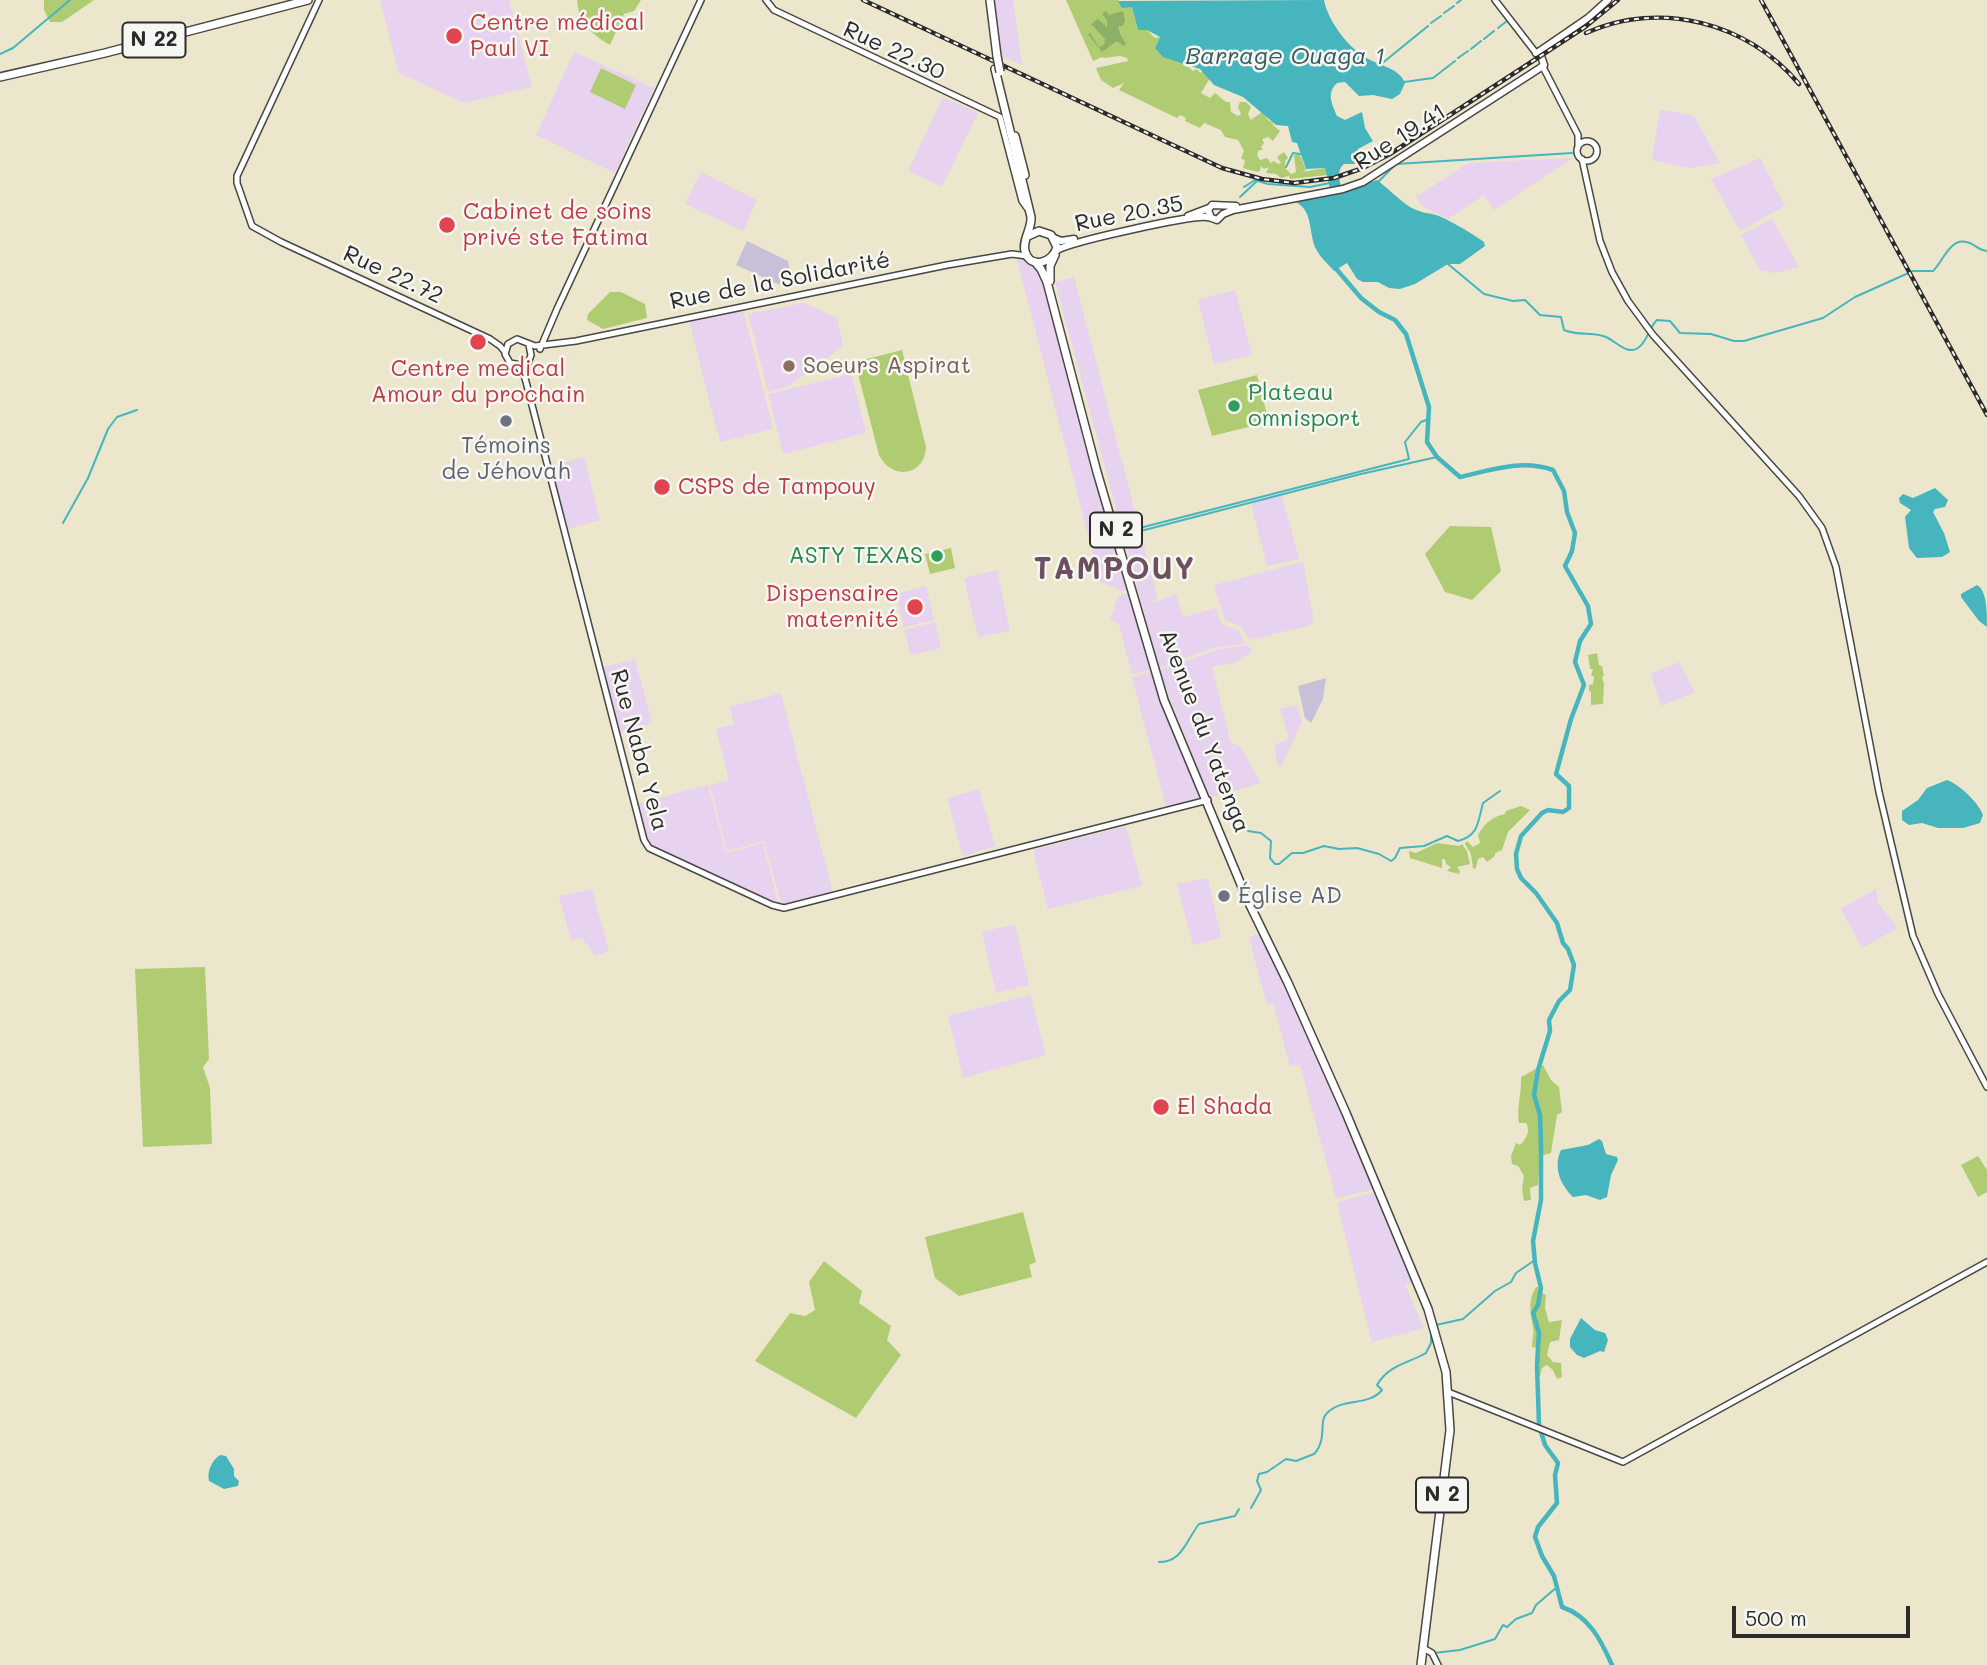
<!DOCTYPE html>
<html>
<head>
<meta charset="utf-8">
<style>
  body { margin:0 }
  #map { position:relative; width:1987px; height:1665px; overflow:hidden; background:#ece7cc; font-family:Mali,sans-serif }
  canvas { display:block }
  .scale { position:absolute; left:1732px; top:1606px; width:178px; height:32px; box-sizing:border-box; border:4px solid #2b2b2b; border-top:0; padding-left:9px; font-size:21px; line-height:24px; white-space:nowrap; color:#2b2b2b; -webkit-text-stroke:5px #f6f6f2; paint-order:stroke }
</style>
</head>
<body>
<div id="map">
<canvas width="1987" height="1665"></canvas>
<div class="scale">500 m</div>
</div>
<script>
const g = document.querySelector('canvas').getContext('2d');
g.lineJoin = 'round';
function fill(path, color) { g.fillStyle = color; g.fill(path, 'evenodd'); }
function strokePath(path, color, width, dash) { g.strokeStyle = color; g.lineWidth = width; g.lineCap = dash ? 'butt' : 'round'; g.setLineDash(dash || []); g.stroke(path); }
function label(font, color, halo, rows, align = 'center') {
  g.font = font + ' Mali,sans-serif'; g.lineWidth = 5; g.setLineDash([]); g.textBaseline = 'middle'; g.strokeStyle = halo; g.fillStyle = color; for (const [text, x, y, turn = 0] of rows) {
    g.save(); g.translate(x, y); g.rotate((+turn || 0) * Math.PI / 180); g.textAlign = isNaN(turn) ? turn : align; if (halo) g.strokeText(text, 0, 0); g.fillText(text, 0, 0); g.restore();
  }
}
fill(new Path2D(`
  M380,0H509L532,87L464,103L399,73Z
  M992,0H1013L1022,65L999,56Z
  M574,52L654,88L615,173L536,135Z
  M943,97L978,113L942,187L908,171Z
  M1660,109L1694,116L1720,163L1690,168L1652,160Z
  M1570,158L1571,159L1494,210L1484,195L1448,219L1422,206L1416,197L1468,163Z
  M1760,158L1785,206L1740,231L1711,179Z
  M701,172L757,200L743,231L685,204Z
  M1772,219L1799,267L1774,273L1760,270L1741,235Z
  M1017,259H1023L1028,265L1038,269L1045,280L1127,590L1121,591L1100,582Z
  M1074,277L1158,600L1143,604L1161,601L1164,598L1176,594L1183,617L1216,608L1220,621L1226,626L1238,630L1246,644L1212,648L1159,668L1055,282Z
  M1235,290L1252,355L1214,364L1198,300Z
  M804,303L837,318L843,346L789,386L768,392L748,314Z
  M743,310L773,429L720,442L689,321Z
  M851,374L866,433L783,454L768,394Z
  M584,457L600,520L567,529L551,466Z
  M1282,495L1299,559L1267,566L1251,503Z
  M1303,562L1314,621L1311,622V625L1249,640L1242,627L1225,620L1214,585Z
  M997,570L1010,631L978,637L964,578Z
  M926,586L934,620L904,627L896,594Z
  M1129,593L1152,669L1132,674L1119,624L1110,620L1118,596Z
  M935,622L941,648L911,655L904,630Z
  M1248,645L1252,651L1237,662L1212,667L1231,743L1240,746L1261,783L1209,798L1159,670L1217,650Z
  M635,659L652,723L618,732L601,668Z
  M1679,662L1695,692L1661,706L1651,674Z
  M1153,672L1203,798L1166,807L1132,677Z
  M781,693L833,893L798,903H781L764,841L727,851L710,785L729,780L716,729L734,724L730,707Z
  M1297,705L1302,721L1282,765L1278,767L1274,745L1289,739L1280,709Z
  M708,785L726,853L763,843L778,903L647,844L636,804Z
  M979,789L995,846L963,856L947,798Z
  M1126,826L1142,886L1048,909L1033,850Z
  M1208,878L1221,938L1193,945L1177,884Z
  M592,889L609,951L595,956L582,938L571,940L559,896Z
  M1876,889L1878,903L1898,928L1862,948L1841,909Z
  M1015,924L1029,985L996,993L982,932Z
  M1260,934L1285,986L1376,1189L1336,1198L1300,1065L1290,1066L1273,1003L1267,1005L1249,937Z
  M1030,995L1046,1055L963,1078L948,1016Z
  M1376,1192L1414,1282L1405,1285L1424,1328L1372,1342L1337,1202Z`), '#e7d2ef');
fill(new Path2D(`
  M747,241L788,261L791,277L785,287L736,265Z
  M1326,678L1323,699L1311,723L1305,718L1298,686Z`), '#c8bfd8');
fill(new Path2D(`
  M44,0H94L62,22H50L44,10Z
  M577,0H641L634,11L624,14L610,45C591,34 579,22 577,0Z
  M1066,0H1118L1126,7H1132L1138,30H1147L1155,38L1160,37L1155,48C1168,59 1182,59 1193,71L1196,69L1201,73L1203,71L1210,78L1201,93L1210,98L1215,93L1226,102H1230L1231,112L1238,116L1241,114L1238,107L1240,102H1246L1251,107L1248,114L1251,120L1262,112L1268,120L1273,123V125L1280,131L1273,141L1268,137L1262,139L1264,143L1261,147L1263,150H1259L1257,155L1260,160L1267,158L1271,163L1273,161L1279,164L1281,163L1277,157L1284,152L1288,158L1285,161V168L1291,174L1296,172L1294,155H1300L1306,170L1302,172L1325,168L1327,175L1290,179L1289,176L1281,178L1276,174L1266,173L1269,167L1264,169L1261,166L1260,171L1257,172L1243,168L1245,161L1241,158L1244,151L1238,140L1225,137L1221,130L1204,123L1200,128L1185,121L1186,118L1180,115L1177,118L1119,90L1124,83L1113,88L1101,80L1096,68L1128,61L1127,58L1120,56L1104,58L1102,57L1093,61Z
  M601,68L636,85L625,109L590,92Z
  M610,292H621L645,304L647,318L603,329L587,320L588,314Z
  M902,350L926,447C925,476 892,481 879,455L855,362Z
  M1257,375L1269,422L1212,436L1198,390Z
  M1450,526L1491,527L1501,571L1472,600L1445,592L1425,554Z
  M951,548L955,568L930,574L925,554Z
  M1597,653L1599,665L1602,666L1604,676L1602,677L1604,684L1603,704L1591,705V692L1589,691V685L1593,684L1594,677L1591,675L1593,669H1590L1588,655Z
  M1521,806L1530,810L1508,832L1502,850L1495,853V856L1487,862L1483,857L1478,859L1476,868L1473,869L1471,854L1465,844L1467,841L1473,847L1480,843L1478,835C1485,823 1492,817 1505,814L1506,811Z
  M1437,843L1459,846L1462,844L1467,851L1470,864L1457,867L1460,871L1459,874L1447,871L1451,867L1446,864L1445,859H1442V868L1410,858L1409,851L1416,853Z
  M205,967L209,1059L203,1067L210,1088L212,1144L143,1147L135,969Z
  M1543,1065L1551,1080L1559,1087L1562,1112L1557,1115L1551,1153L1540,1156L1538,1185L1530,1188L1531,1200L1524,1201L1522,1189L1524,1176L1518,1166L1512,1164L1511,1156L1516,1143L1520,1145C1526,1139 1531,1131 1526,1123H1519C1516,1109 1522,1092 1521,1077Z
  M1978,1156L1987,1170V1192L1978,1197L1961,1165Z
  M1023,1212L1036,1262L1029,1265L1032,1277L959,1296L935,1278L925,1237Z
  M824,1261L862,1291L859,1303L891,1326L887,1340L901,1355L856,1418L755,1361L790,1313L805,1316L815,1310L809,1282Z
  M1536,1287H1540V1292L1546,1295L1545,1308L1549,1322L1562,1320L1559,1340L1550,1342L1547,1355L1553,1362L1561,1363L1562,1377L1557,1379L1553,1370L1547,1365L1542,1368L1540,1376L1538,1375L1536,1348L1532,1347C1532,1341 1534,1334 1533,1328C1531,1313 1527,1301 1536,1287Z`), '#b0cc73');
fill(new Path2D(`
  M1106,11L1109,15L1123,11L1125,20L1123,26H1118L1120,34L1126,44L1124,46L1117,41L1102,52L1088,34L1090,33L1099,47L1104,45L1105,39L1091,24L1098,19L1107,27V20L1102,14Z`), '#8cb065');
fill(new Path2D(`
  M1324,0C1328,21 1347,46 1365,57C1378,66 1399,67 1405,83L1400,94L1392,99L1373,95L1359,96L1345,82L1337,83C1326,93 1332,104 1337,116L1345,120L1362,112L1365,128L1373,141L1358,149L1362,161L1360,164H1344C1336,170 1340,182 1342,191L1377,180C1389,189 1398,199 1410,207C1419,212 1427,213 1436,215C1446,218 1475,235 1484,242L1485,246L1460,264H1448L1415,284L1400,289L1389,288L1378,282H1363L1357,279L1347,263L1334,271C1328,264 1320,257 1316,249C1308,233 1314,208 1293,201L1331,193L1325,168L1306,169L1297,143L1292,142L1288,126L1276,125L1243,97L1214,85L1200,69L1163,57L1155,48L1160,37L1147,30H1138L1132,7L1122,8L1118,1Z
  M1935,488L1948,500L1945,507L1935,509L1933,512L1944,533L1950,552L1942,557L1917,558L1909,548L1905,517L1911,510L1900,503L1899,498L1903,494L1913,498Z
  M1977,585C1987,590 1987,613 1987,627L1979,621L1961,597V594Z
  M1947,780C1959,784 1979,803 1983,815L1980,823L1963,828H1938L1922,823L1909,825L1902,820V811L1918,800L1927,788Z
  M1599,1139L1602,1141L1606,1154L1617,1157L1618,1160L1611,1175L1607,1197L1600,1200L1586,1195L1573,1197C1560,1184 1553,1167 1561,1150L1588,1145Z
  M1581,1318L1595,1330L1605,1333L1608,1340L1604,1352L1600,1351L1584,1358L1577,1355L1570,1347V1339Z
  M220,1455L226,1456L234,1469V1476L239,1481L238,1486L224,1489L209,1481C207,1472 211,1461 220,1455Z`), '#46b5be');
strokePath(new Path2D(`
  M1457,3L1461,0
  M1444,13L1454,6
  M1431,23L1441,16
  M1498,28L1507,21
  M1484,39L1494,31
  M1471,49L1481,41
  M0,54L13,48L70,0
  M1458,58L1468,51
  M1380,65L1428,26
  M1404,82L1433,78L1455,61
  M1286,167L1293,153L1300,154
  M1378,182L1396,164L1572,153
  M1244,187L1255,180L1268,184L1310,187L1330,183
  M1240,197L1257,181
  M1163,226L1169,225
  M1448,264L1484,294L1513,301L1525,300L1540,315L1561,317L1564,330C1579,336 1589,332 1603,336C1615,339 1626,356 1638,348C1648,341 1649,327 1657,320L1670,321L1680,333L1711,334L1734,341H1744L1823,318L1855,297L1913,271H1933C1942,263 1950,238 1966,242C1974,243 1978,250 1987,251
  M63,523L88,478L108,429L117,417L137,410
  M1128,531L1409,459L1405,442L1421,422L1429,419
  M1129,534L1361,474L1437,457
  M1248,831L1261,833L1271,841L1270,858L1275,864H1279L1292,853H1303L1324,846L1339,849L1357,848L1379,854L1391,861L1395,858L1400,848L1424,846L1447,836L1458,841C1479,836 1478,821 1483,803L1500,791
  M1436,1325L1463,1319L1495,1291L1511,1282L1516,1273L1535,1260
  M1251,1508L1261,1490L1257,1481L1259,1474L1267,1472L1286,1459L1296,1461L1314,1454C1328,1439 1318,1422 1327,1413C1343,1397 1368,1407 1382,1390L1377,1385C1388,1365 1409,1363 1426,1353L1431,1343V1331
  M1159,1562C1182,1563 1187,1539 1199,1524L1235,1516L1239,1509
  M1434,1653L1460,1650L1495,1639L1503,1625L1507,1627L1516,1619L1532,1613L1536,1605L1557,1587`), '#46b5be', 2);
strokePath(new Path2D(`
  M1333,265L1361,298L1379,312L1395,320L1406,334L1429,407L1427,442L1437,457L1460,477C1492,470 1521,459 1553,470L1564,491L1567,512L1575,533L1572,551L1565,566L1588,606L1591,624L1580,641L1575,662L1584,685L1571,719L1556,774L1569,786V808L1563,812L1548,810L1542,813L1521,836L1516,854L1517,869L1521,878L1536,893L1557,923L1563,943L1568,949L1574,965L1570,990L1559,1001L1549,1020L1550,1031L1538,1070L1534,1095L1540,1115L1541,1146V1200L1533,1241L1535,1263L1541,1288L1538,1305L1533,1313L1539,1333L1537,1365L1539,1425L1545,1445L1558,1463L1555,1475L1557,1503L1538,1527L1535,1537L1542,1556L1554,1576L1562,1607C1589,1616 1601,1640 1612,1665`), '#46b5be', 4.5);
const tertiary = new Path2D(`
  M319,0L237,176V183L252,226L281,242L490,339L500,346L505,352
  M766,0L774,10L1000,117L1022,201L1027,208
  M1495,0L1536,53
  M1543,67L1578,135V147
  M1577 151a10 10 0 1 1 20 0a10 10 0 1 1-20 0Z
  M1582,159L1600,241L1612,272L1628,301L1653,335L1799,496L1822,528L1836,567L1879,792L1913,936L1938,994L1987,1087
  M540,349L557,309L701,0
  M529,360L521,365L510,363L505,354L508,344L517,339L535,346L576,341L947,265L1012,254L1027,256
  M518,366L525,378L644,840L649,848L772,905L784,908L1208,800
  M524,375L531,355L529,345
  M1448,1392L1623,1462L1987,1262
  M1423,1648L1432,1653L1438,1665`);
const secondary = new Path2D(`
  M1536,53H1540L1544,65L1540,68
  M1537,53L1588,18L1608,0
  M1188,216L1209,208
  M1211,218L1208,210L1212,205L1236,206
  M1054,238L1061,241L1074,239
  M1056,251C1067,242 1192,215 1207,217C1211,217 1214,219 1217,220L1223,214L1233,210L1343,189L1363,182L1540,68`);
const primary = new Path2D(`
  M990,0L997,56
  M995,69L1031,217C1032,229 1022,240 1025,251C1030,270 1053,263 1057,247L1051,235L1039,231L1028,236
  M0,77L105,53L308,0
  M1015,136L1025,175
  M1035,262L1041,269L1047,282L1097,472L1164,700L1247,899L1288,983L1346,1113L1428,1309L1446,1372L1450,1430L1421,1665
  M1050,281V266L1055,255`);
strokePath(tertiary, '#484743', 8);
strokePath(secondary, '#484743', 9);
strokePath(primary, '#484743', 10);
strokePath(tertiary, '#fff', 5);
strokePath(secondary, '#fff', 6);
strokePath(primary, '#fff', 7);
const rail = new Path2D(`
  M863,0L1222,168L1262,179L1294,183L1334,178L1363,168L1390,154L1585,27L1618,0
  M1761,0L1987,415
  M1586,33C1660,0 1747,22 1799,84`);
strokePath(rail, '#2b2b2b', 4.5);
strokePath(rail, '#f6f6f2', 2, [5]);
const primaryBridge = new Path2D(`
  M997,56L1000,72`);
strokePath(primaryBridge, '#484743', 10, []);
strokePath(primaryBridge, '#fff', 7);
for (const [x, y, r, color] of [
  [454,36,9,"#e0444e"],
  [447,225,9,"#e0444e"],
  [478,342,9,"#e0444e"],
  [789,366,7,"#8d6e63"],
  [1234,406,7,"#2e9e5b"],
  [506,421,7,"#6b7280"],
  [662,487,9,"#e0444e"],
  [937,556,7,"#2e9e5b"],
  [915,607,9,"#e0444e"],
  [1224,896,7,"#6b7280"],
  [1161,1107,9,"#e0444e"]
]) { const dot = new Path2D(); dot.arc(x, y, r, 0, 2 * Math.PI); g.fillStyle = color; g.fill(dot); strokePath(dot, '#f6f6f2', 2.5); }
for (const [x, y, w] of [
  [154,40,63],
  [1116,530,52],
  [1442,1495,52]
]) { const box = new Path2D(); box.roundRect(x - w / 2, y - 17.5, w, 35, 5); g.fillStyle = '#f6f6f2'; g.fill(box); strokePath(box, '#2b2b2b', 2); }
label('bold 21px', '#2b2b2b', null, [
  ["N 22",154,40],
  ["N 2",1116,530],
  ["N 2",1442,1495]
]);
label('23px', '#be3a42', '#f6f6f2', [
  ["Centre médical",470,23],
  ["Paul VI",470,49],
  ["Cabinet de soins",463,212],
  ["privé ste Fatima",463,238],
  ["Centre medical",478,369,"center"],
  ["Amour du prochain",478,395,"center"],
  ["CSPS de Tampouy",678,487],
  ["Dispensaire",899,594,"right"],
  ["maternité",899,620,"right"],
  ["El Shada",1177,1107]
], 'left');
label('23px', '#2b2b2b', '#f6f6f2', [
  ["Rue 22.30",894,51,25],
  ["Rue 19.41",1400,137,-32],
  ["Rue 20.35",1129,214,-11],
  ["Rue 22.72",393,275,25],
  ["Rue de la Solidarité",780,281,-11],
  ["Avenue du Yatenga",1204,731,69],
  ["Rue Naba Yela",639,750,75]
]);
label('23px', '#785e54', '#f6f6f2', [
  ["Soeurs Aspirat",803,366]
], 'left');
label('23px', '#27864d', '#f6f6f2', [
  ["Plateau",1248,393],
  ["omnisport",1248,419],
  ["ASTY TEXAS",923,556,"right"]
], 'left');
label('23px', '#5b616d', '#f6f6f2', [
  ["Témoins",506,446],
  ["de Jéhovah",506,472],
  ["Église AD",1238,896,"left"]
]);
label('italic 24px', '#345b5e', '#f6f6f2', [
  ["Barrage Ouaga 1",1285,57]
]);
g.letterSpacing = '2px';
label('bold 30px', '#6c505f', '#f6f6f2', [
  ["TAMPOUY",1115,570]
]);
g.letterSpacing = '0px';
</script>
</body>
</html>
